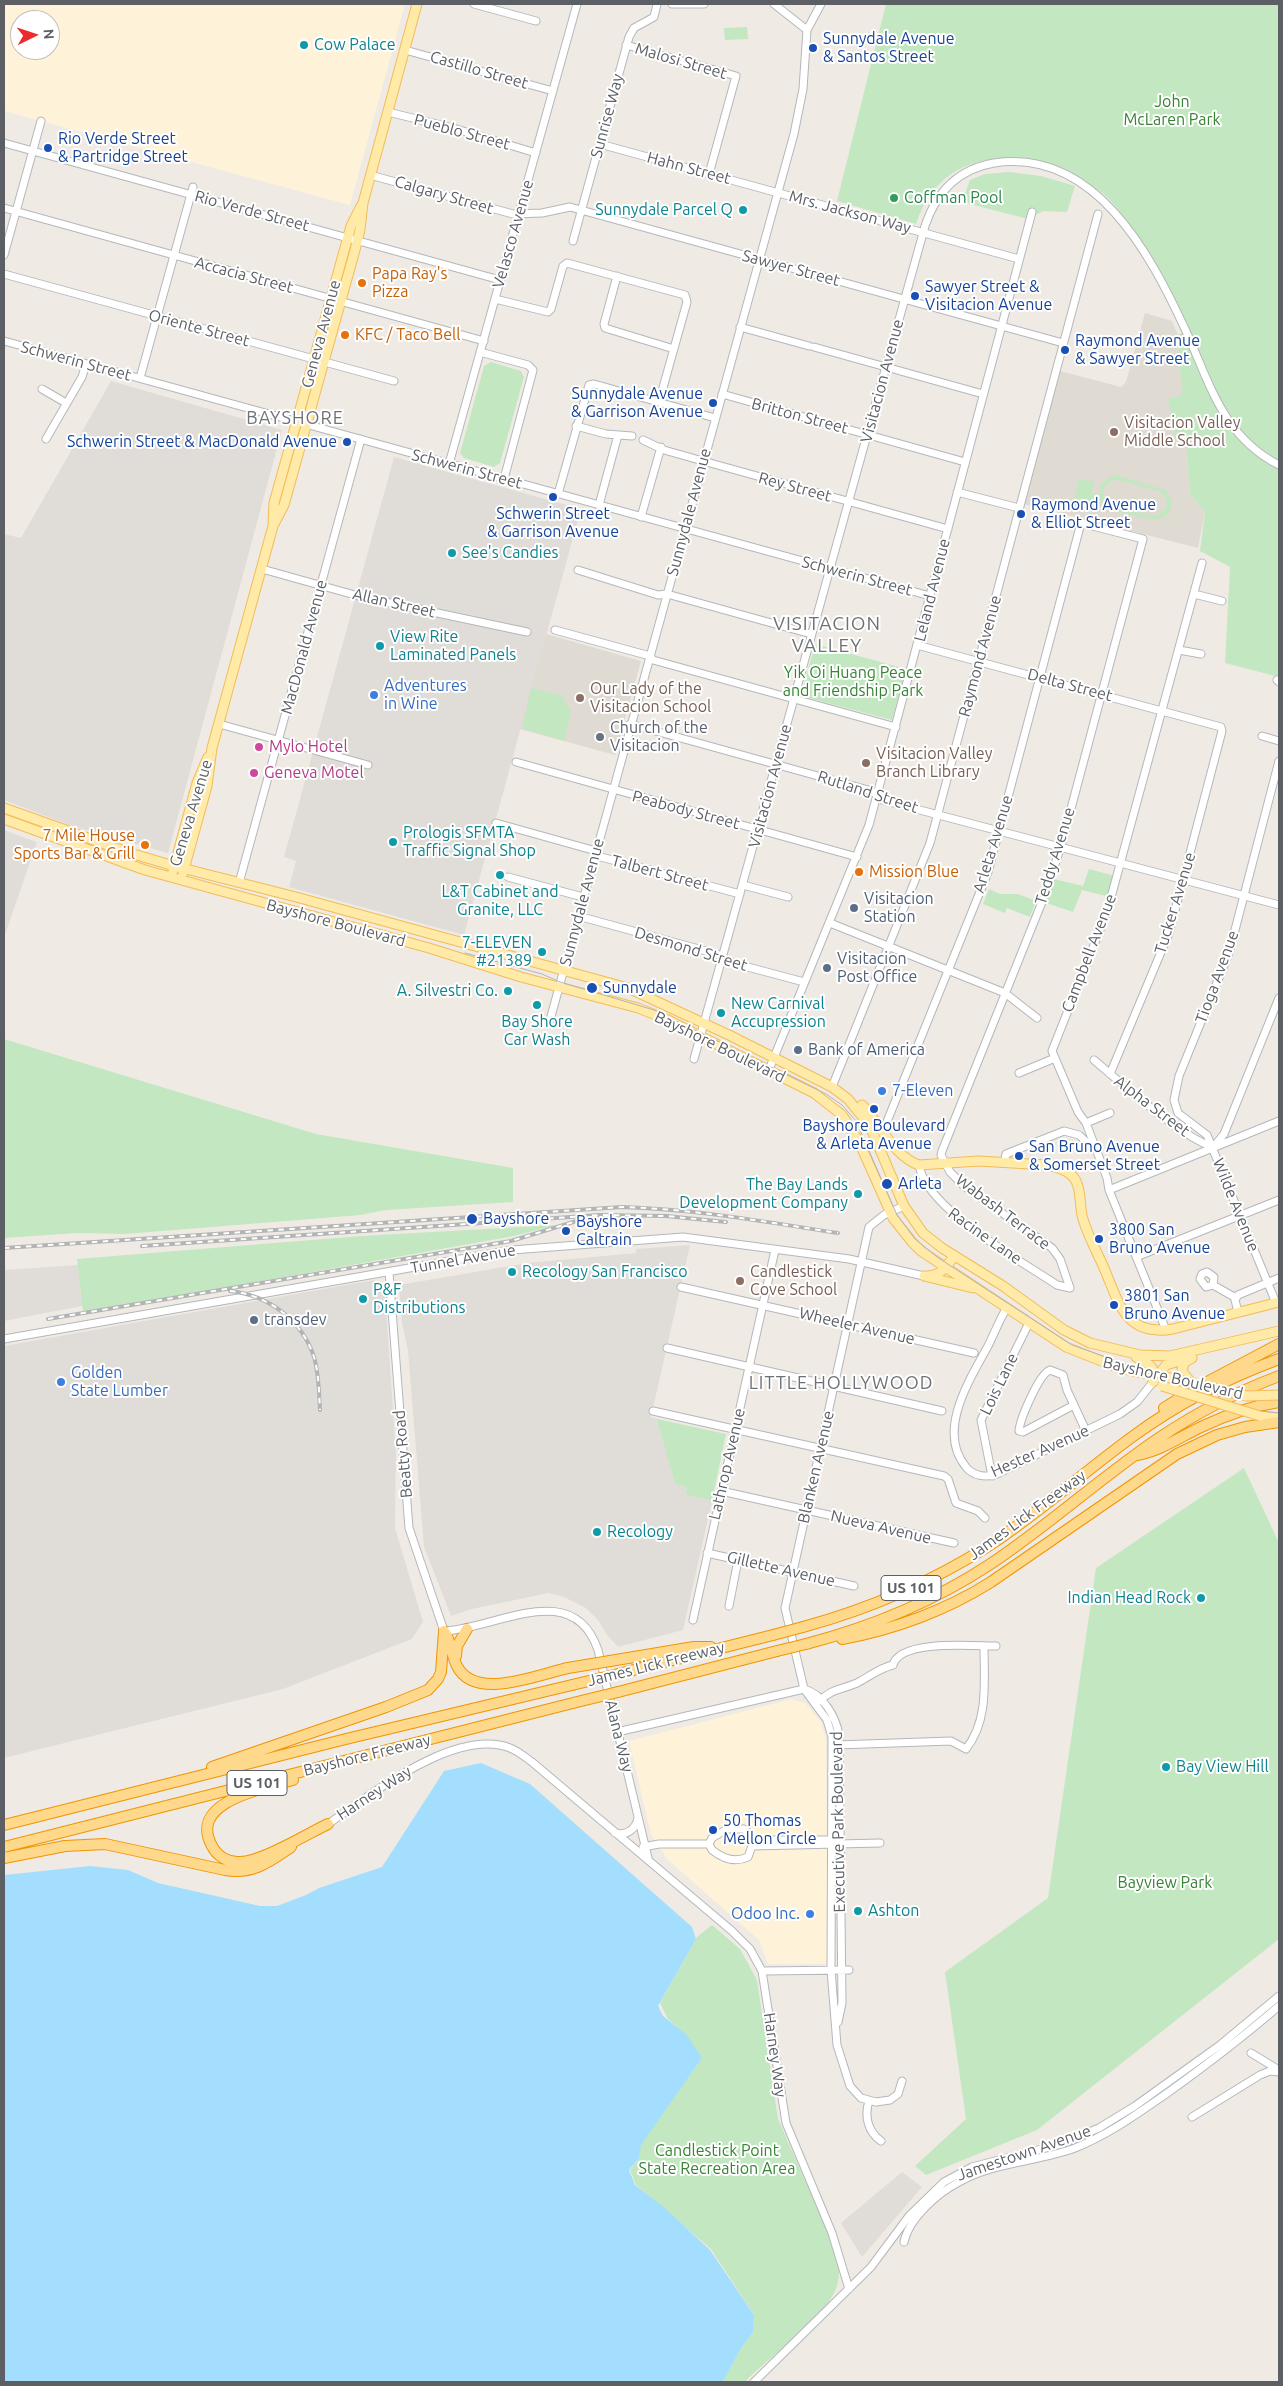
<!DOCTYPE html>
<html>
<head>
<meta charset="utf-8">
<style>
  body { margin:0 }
  #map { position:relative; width:1283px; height:2386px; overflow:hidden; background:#efebe4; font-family:Ubuntu,sans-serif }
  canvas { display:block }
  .frame { position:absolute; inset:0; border:5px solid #5c6065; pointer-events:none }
  .north { position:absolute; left:10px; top:10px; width:50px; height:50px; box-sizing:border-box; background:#fff; border:1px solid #bebfc1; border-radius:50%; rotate:86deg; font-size:14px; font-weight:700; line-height:20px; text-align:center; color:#5c6065 }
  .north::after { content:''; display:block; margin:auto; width:18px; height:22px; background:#ec2c2c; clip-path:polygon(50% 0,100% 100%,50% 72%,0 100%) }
</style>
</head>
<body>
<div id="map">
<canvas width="1283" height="2386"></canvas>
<div class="frame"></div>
<div class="north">N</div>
</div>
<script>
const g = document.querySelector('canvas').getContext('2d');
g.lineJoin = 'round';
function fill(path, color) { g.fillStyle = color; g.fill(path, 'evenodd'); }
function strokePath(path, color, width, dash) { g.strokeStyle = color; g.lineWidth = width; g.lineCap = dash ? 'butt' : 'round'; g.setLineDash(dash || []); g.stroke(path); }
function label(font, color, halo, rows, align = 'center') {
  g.font = font + ' Ubuntu,sans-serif'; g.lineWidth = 4; g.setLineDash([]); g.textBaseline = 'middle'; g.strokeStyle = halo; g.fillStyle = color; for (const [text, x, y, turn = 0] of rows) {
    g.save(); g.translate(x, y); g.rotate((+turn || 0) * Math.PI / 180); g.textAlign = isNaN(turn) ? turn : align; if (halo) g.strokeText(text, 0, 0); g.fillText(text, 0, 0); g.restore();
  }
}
fill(new Path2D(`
  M4,4H405L350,205L4,111ZM20,20H50V50H20Z
  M792,1699L805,1703L821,1722L826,1739L828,1964H768L759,1940L668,1860L651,1834L629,1741Z`), '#fef3d9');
fill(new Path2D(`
  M111,381L282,430L168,853L69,825L4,800V534L21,538Z
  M394,457L581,509L464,935L289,887L296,861L284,857Z
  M4,830L37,842L5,935L4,934Z
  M690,1245L651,1417L657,1419L661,1428L675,1484L687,1487L685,1495L712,1501L683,1630L618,1647L607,1635L598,1620L586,1608L564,1597L549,1593L472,1609L451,1616L424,1547L408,1351L402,1323L399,1285L527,1263L636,1253V1249Z
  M78,1265L82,1306L4,1321V1270Z
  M374,1280L383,1285L385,1293L396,1454L395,1528L423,1622L412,1639L283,1689L4,1758V1346Z
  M902,2172L922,2187L862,2257L841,2223Z`), '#e0ddd8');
fill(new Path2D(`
  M1145,313L1172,321L1178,335L1190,494L1205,512L1198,548L1024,504L1060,371L1121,387L1126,382Z
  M546,634L641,661L615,755L520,729Z`), '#dfdad2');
fill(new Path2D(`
  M886,4H1279V677L1225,663L1230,567L1200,551L1205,512L1190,494L1186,441L1176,439L1168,399L1182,395L1178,335L1189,327C1166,284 1141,233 1108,198C1102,192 1093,187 1086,183C1079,178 1071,171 1063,168C1003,147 938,156 916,224L837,201Z
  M747,27L748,39L725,40L724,28Z
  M1009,172L1041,176L1075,186L1067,212L1043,211L1028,219L962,202L970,180L985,174Z
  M491,362L521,371L524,377L500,463L494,467L464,458L460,453L484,366Z
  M1116,475L1165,490L1172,501C1172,527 1145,518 1129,514C1122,512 1113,511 1106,507C1092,496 1101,478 1116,475ZM1118,480L1158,491L1164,495L1167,501L1165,510L1154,516L1112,505L1104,497C1102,487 1108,480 1118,480Z
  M1079,479L1094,482L1091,493L1097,495L1094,505L1074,500Z
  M815,644L906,669L892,720L801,696Z
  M531,688L562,696L571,712L564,741L524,729L523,726Z
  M1089,869L1115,876L1110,897L1082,890L1073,912L1046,903L1054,879L1083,886Z
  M989,889L1000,894H1018L1036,901L1030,917L1007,908L1005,913L983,904Z
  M4,1039L316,1134L513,1168V1202L386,1210L360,1215L125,1234L78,1233L4,1238Z
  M557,1225L514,1236L83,1313L77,1259L361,1236Z
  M657,1419L726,1434L712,1501L685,1495L687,1487L675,1484Z
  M1244,1468L1279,1543V1939L1037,2130L926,2175L915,2166L966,2119L945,1972L1048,1898L1096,1568Z
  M712,1925L740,1949L757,1980L778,2119L832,2242C837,2255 841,2268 838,2282C832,2314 768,2357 745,2382H723L740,2350L753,2332L754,2315L711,2249L636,2185L630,2170L639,2158L640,2145L702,2058L682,2031L668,2019L660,2003L697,1937Z`), '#c3e7c0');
fill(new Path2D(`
  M481,1763L530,1784L692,1927L696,1939L658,2006L663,2016L686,2034L702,2058L641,2145L639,2158L629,2170L635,2185L666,2209L710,2250L754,2315L753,2332L740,2350L723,2382H4V1875L90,1866L128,1870L158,1883L260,1906H277L306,1895L319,1888L382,1867L444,1771Z`), '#a3deff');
const minor = new Path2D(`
  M474,4L536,21
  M672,4H704
  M774,4L807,30
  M626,45L736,76L709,174
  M405,50L553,91
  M388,112L453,128L536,153
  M4,143L500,280
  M600,144L1019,259
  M370,175L513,214L542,213L570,207L1063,343
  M4,208L484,341
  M573,241L629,37L634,28L654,17L657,4
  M4,255L41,121
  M4,274L394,381
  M617,276L604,324L605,328L674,349
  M495,299L548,312L551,309L563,266L567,263L685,295L687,302L659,402
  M740,327L809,346
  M4,341L930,596
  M814,347L983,394
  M480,352L528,365L533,370L504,479
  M140,378L193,187
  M42,389L66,403
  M722,394L965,462
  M576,426L606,434L632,436
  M46,439L82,377L86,364
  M643,440L664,450L703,461L948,529
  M449,464L577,4
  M957,492L1019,508
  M558,494L589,385L594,384L715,418
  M599,505L618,435
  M641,517L661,447
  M262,569L362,597L527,632
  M578,570L658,595L667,594L811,634
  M1194,594L1222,601
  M555,630L650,656L653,660L896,727
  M917,645L1221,727L1222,731L1169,933L1110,1074
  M1179,650L1201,654
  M1277,680L1279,682
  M219,724L368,765
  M630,724L872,791L882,800L1279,905
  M1262,736L1279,741
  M516,762L857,857
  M496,823L596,851L601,857L740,894
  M508,877L583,897
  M239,883L361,439
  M743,885L788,897
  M578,916L717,954L729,962L804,982
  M830,923L1005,993L1037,1018
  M550,1020L794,134L803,89L807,30L821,4
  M694,1059L925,226C936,193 958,169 994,163C1094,148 1150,253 1185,329C1210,383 1222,436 1279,465
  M1094,1060C1121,1083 1181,1137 1213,1147
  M768,1072L869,825L1032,212
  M1019,1073L1055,1058
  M832,1087L930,843L1098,214
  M1086,1123L1110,1113
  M882,1129L886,1124L988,872L1081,523L1143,539L1061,846L1046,892L942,1151L941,1155L950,1172L964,1186L1052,1248L1060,1259L1070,1288L1057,1285C1020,1260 926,1209 919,1165
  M1215,1145L1224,1134L1279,998
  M1004,1163L1006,1154L1064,1131L1079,1135L1094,1149
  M1109,1190L1279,1121
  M1136,1257L1279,1200
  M389,1272L409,1528L444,1631C496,1629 573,1577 598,1650L648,1858
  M1213,1285L1214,1277L1207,1272L1202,1274L1200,1279L1206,1287L1213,1285L1236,1298
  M681,1287L974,1353
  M1276,1303L1207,1135L1178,1113L1174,1100L1179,1076L1229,953L1279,761
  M1006,1309C999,1321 994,1334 988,1346C970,1379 936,1431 966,1467C973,1476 986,1478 997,1474L1120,1414L1137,1402L1153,1382
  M1238,1312L1235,1300L1238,1295L1279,1278
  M1166,1330L1109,1190L1107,1178L1086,1123L1078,1112L1052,1051L1107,912L1202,563
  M4,1339L512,1250L683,1237L849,1259L924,1276
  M667,1348L942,1411
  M1074,1405L1023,1432L1019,1431C1020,1419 1039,1374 1050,1370L1063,1375L1067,1390L1086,1431
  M653,1411L944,1476L948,1479L956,1503L978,1511L985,1518
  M992,1476L981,1420L1029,1323
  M721,1491L954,1543
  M707,1553L854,1586
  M729,1606L738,1560
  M693,1620L775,1250
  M818,1702C835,1687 838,1691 857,1683C869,1677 879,1668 893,1665C900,1639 974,1646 996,1646
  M617,1732L804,1689C823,1694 836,1717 839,1735L842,2003L838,2022
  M837,1745L951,1741L966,1749C989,1720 984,1681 984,1646
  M328,1824C371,1795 455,1727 510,1748C518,1751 525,1757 532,1762L732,1931L750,1949L762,1971L786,2123L832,2233L849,2289
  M727,1829H744L749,1833L752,1846L748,1857C735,1863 722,1858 712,1850L709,1844L712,1838Z
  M615,1833C627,1836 636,1829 638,1818
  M752,1840H827L836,1842
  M752,1846L880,1843
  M643,1847L659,1844H709
  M762,1971L849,1970
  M1251,2053L1279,2070
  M902,2081L898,2094L890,2100L876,2102L861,2098L850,2086L837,2045L831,1970L832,1737L827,1720L804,1689L785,1608L869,1227L884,1215L904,1206
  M869,2101C864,2116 868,2132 881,2141
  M1192,2117L1260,2075L1270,2071L1279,2072
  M904,2242C909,2218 938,2193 959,2182C994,2162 1037,2162 1075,2148C1108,2135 1137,2114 1166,2094C1205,2066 1243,2037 1279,2006
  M754,2382L871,2267L909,2216L944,2182L972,2167L1061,2144L1099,2128L1135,2106L1220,2045L1279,1996`);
const major = new Path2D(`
  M273,523L274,503L351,226L361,206
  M4,808L130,853L174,866L296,897L628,988L731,1036L832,1087L848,1099L870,1126L904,1206L923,1233L942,1248L1003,1286L1064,1330L1090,1343L1140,1355L1170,1356L1279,1331
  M4,819L145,870L429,948L521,977L638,1008L666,1019L814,1093L842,1115L859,1142L893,1218L912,1242L921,1251L1066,1347L1119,1368L1175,1379
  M173,871L197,783L208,757
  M183,873L207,786L212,748L273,526L284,505L355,250L360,230L363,203L417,4
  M862,1105C880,1123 893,1156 919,1165L978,1161L1047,1165C1057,1167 1071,1171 1076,1181C1082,1193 1079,1207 1083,1219C1088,1236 1097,1252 1104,1268C1119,1303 1125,1337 1173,1329L1279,1302
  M924,1276L973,1288
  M926,1276C941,1276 946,1267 954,1256
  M1136,1357C1146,1362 1156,1366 1154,1379
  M1153,1382L1166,1365L1186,1359
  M1191,1382L1184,1374L1182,1369L1185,1362L1192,1358
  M1260,1416L1279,1418`);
const highway = new Path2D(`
  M1164,1408L1194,1389L1279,1344
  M1137,1455C1160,1451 1180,1437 1201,1427C1226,1415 1252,1406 1279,1402
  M803,1627C869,1609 932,1582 990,1545C1040,1512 1084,1472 1132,1437C1177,1404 1227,1378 1279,1359
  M446,1634C451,1644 452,1656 457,1666C475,1702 539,1674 568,1668
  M842,1639C893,1630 947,1610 991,1582L1177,1454L1217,1435L1245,1427L1279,1422
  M806,1644C871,1627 934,1601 989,1565C1048,1526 1100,1478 1159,1438C1196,1413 1237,1392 1279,1376
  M456,1656L457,1646L467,1629
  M610,1661L694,1647H711
  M614,1675L773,1635
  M618,1692L777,1651
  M212,1767L386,1707L428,1690L438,1679L441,1672L444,1631
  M293,1780C266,1788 187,1801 212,1846C217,1856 228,1863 240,1862C261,1862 307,1834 328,1824
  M4,1825L346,1739L572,1685
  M4,1847L577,1702
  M4,1858L65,1846L105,1844L225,1870C253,1875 269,1862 291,1847`);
strokePath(minor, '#b4b7bb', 9);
strokePath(major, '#f3bc58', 11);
strokePath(highway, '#f29400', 12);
strokePath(minor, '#fff', 7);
strokePath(major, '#ffeaa8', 9);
strokePath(highway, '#fed88b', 10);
strokePath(new Path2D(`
  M465,953L542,974L560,982L654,1010L826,1094L842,1105L856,1121L897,1215L915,1239L937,1257L1072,1345L1134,1367L1184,1390L1250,1410L1279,1413`), '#b3b4b5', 1);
const rail = new Path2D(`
  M142,1246L600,1215L666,1216L726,1222
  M4,1248L622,1207C695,1209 766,1222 838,1233
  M230,1291C268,1295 302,1320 314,1357C319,1374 319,1393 320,1410
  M48,1319L511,1241L580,1220`);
strokePath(rail, '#b3b4b5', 4);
strokePath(rail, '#fff', 2, [5.5]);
const majorBridge = new Path2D(`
  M1175,1379L1246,1396L1279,1395
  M1162,1386L1260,1416`);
const highwayBridge = new Path2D(`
  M773,1635L803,1627
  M777,1651L806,1644
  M568,1668L610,1661
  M572,1685L614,1675
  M577,1702L618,1692`);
strokePath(majorBridge, '#f3bc58', 11, []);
strokePath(highwayBridge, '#f29400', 12, []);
strokePath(majorBridge, '#ffeaa8', 9);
strokePath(highwayBridge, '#fed88b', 10);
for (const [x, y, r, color] of [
  [304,45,5,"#0f9aa8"],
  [813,48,5,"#1a4fb4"],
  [48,148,5,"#1a4fb4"],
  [894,198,5,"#2e9e5b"],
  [743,210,5,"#0f9aa8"],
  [362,283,5,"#e8710a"],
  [915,296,5,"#1a4fb4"],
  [345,335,5,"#e8710a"],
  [1065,350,5,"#1a4fb4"],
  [713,403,5,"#1a4fb4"],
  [1114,432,5,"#8d6e63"],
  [347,442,5,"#1a4fb4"],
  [553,497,5,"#1a4fb4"],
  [1021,514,5,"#1a4fb4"],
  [452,553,5,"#0f9aa8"],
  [380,646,5,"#0f9aa8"],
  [374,695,5,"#3f7fe0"],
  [580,698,5,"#8d6e63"],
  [600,737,5,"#6b7280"],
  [259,747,5,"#d1479c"],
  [866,763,5,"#8d6e63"],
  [254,773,5,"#d1479c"],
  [393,842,5,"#0f9aa8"],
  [145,845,5,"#e8710a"],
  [859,872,5,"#e8710a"],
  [500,875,5,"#0f9aa8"],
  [854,908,5,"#5c6f8a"],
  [542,952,5,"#0f9aa8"],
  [827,968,5,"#5c6f8a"],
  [592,988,6,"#1a4fb4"],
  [508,991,5,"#0f9aa8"],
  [537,1005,5,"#0f9aa8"],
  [721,1013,5,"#0f9aa8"],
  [798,1050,5,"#5c6f8a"],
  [882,1091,5,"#3f7fe0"],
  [874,1109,5,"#1a4fb4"],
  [1019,1156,5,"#1a4fb4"],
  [887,1184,6,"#1a4fb4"],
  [858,1194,5,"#0f9aa8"],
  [472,1219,6,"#1a4fb4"],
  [566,1231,5,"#1a4fb4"],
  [1099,1239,5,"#1a4fb4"],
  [512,1272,5,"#0f9aa8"],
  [740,1281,5,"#8d6e63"],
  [363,1299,5,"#0f9aa8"],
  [1114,1305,5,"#1a4fb4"],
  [254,1320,5,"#5c6f8a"],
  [61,1382,5,"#3f7fe0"],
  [597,1532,5,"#0f9aa8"],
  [1201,1598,5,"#0f9aa8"],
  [1166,1767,5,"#0f9aa8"],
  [713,1830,5,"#1a4fb4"],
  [858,1911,5,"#0f9aa8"],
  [810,1914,5,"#3f7fe0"]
]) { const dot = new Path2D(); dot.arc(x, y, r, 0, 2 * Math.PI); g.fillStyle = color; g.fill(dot); strokePath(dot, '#fff', 2); }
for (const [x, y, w] of [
  [911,1588,60],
  [257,1783,60]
]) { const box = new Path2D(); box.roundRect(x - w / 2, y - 12.5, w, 25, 4); g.fillStyle = '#fff'; g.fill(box); strokePath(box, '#5c6065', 1); }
label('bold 15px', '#5c6065', null, [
  ["US 101",911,1588],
  ["US 101",257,1783]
]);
label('16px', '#164399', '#fff', [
  ["Sunnydale Avenue",823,39],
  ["& Santos Street",823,57],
  ["Rio Verde Street",58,139],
  ["& Partridge Street",58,157],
  ["Sawyer Street &",925,287],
  ["Visitacion Avenue",925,305],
  ["Raymond Avenue",1075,341],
  ["& Sawyer Street",1075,359],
  ["Sunnydale Avenue",703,394,"right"],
  ["& Garrison Avenue",703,412,"right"],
  ["Schwerin Street & MacDonald Avenue",337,442,"right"],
  ["Raymond Avenue",1031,505],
  ["& Elliot Street",1031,523],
  ["Schwerin Street",553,514,"center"],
  ["& Garrison Avenue",553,532,"center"],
  ["Sunnydale",603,988],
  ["Bayshore Boulevard",874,1126,"center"],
  ["& Arleta Avenue",874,1144,"center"],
  ["San Bruno Avenue",1029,1147],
  ["& Somerset Street",1029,1165],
  ["Arleta",898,1184],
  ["Bayshore",483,1219],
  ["Bayshore",576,1222],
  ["Caltrain",576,1240],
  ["3800 San",1109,1230],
  ["Bruno Avenue",1109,1248],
  ["3801 San",1124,1296],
  ["Bruno Avenue",1124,1314],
  ["50 Thomas",723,1821],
  ["Mellon Circle",723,1839]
], 'left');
label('16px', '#0d838f', '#fff', [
  ["Cow Palace",314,45],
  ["Sunnydale Parcel Q",733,210,"right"],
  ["See's Candies",462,553],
  ["View Rite",390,637],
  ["Laminated Panels",390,655],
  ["Prologis SFMTA",403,833],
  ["Traffic Signal Shop",403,851],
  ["L&T Cabinet and",500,892,"center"],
  ["Granite, LLC",500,910,"center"],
  ["7-ELEVEN",532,943,"right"],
  ["#21389",532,961,"right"],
  ["A. Silvestri Co.",498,991,"right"],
  ["New Carnival",731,1004],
  ["Accupression",731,1022],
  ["Bay Shore",537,1022,"center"],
  ["Car Wash",537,1040,"center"],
  ["The Bay Lands",848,1185,"right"],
  ["Development Company",848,1203,"right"],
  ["Recology San Francisco",522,1272],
  ["P&F",373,1290],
  ["Distributions",373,1308],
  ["Recology",607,1532],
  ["Indian Head Rock",1191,1598,"right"],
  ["Bay View Hill",1176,1767],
  ["Ashton",868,1911]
], 'left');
label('16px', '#5c6065', '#fff', [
  ["Malosi Street",681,61,16],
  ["Castillo Street",479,70,16],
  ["Sunrise Way",607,116,-75],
  ["Pueblo Street",462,132,15],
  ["Hahn Street",689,168,15],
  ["Calgary Street",444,195,16],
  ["Rio Verde Street",252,211,15],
  ["Mrs. Jackson Way",850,212,15],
  ["Velasco Avenue",513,234,-74],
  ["Sawyer Street",791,268,15],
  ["Accacia Street",244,275,15],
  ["Oriente Street",199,328,15],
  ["Geneva Avenue",321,334,-75],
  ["Schwerin Street",76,361,15],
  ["Visitacion Avenue",882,381,-75],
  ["Britton Street",800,416,15],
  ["Schwerin Street",467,469,15],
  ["Rey Street",795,487,15],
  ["Sunnydale Avenue",689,512,-75],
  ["Schwerin Street",857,576,15],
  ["Leland Avenue",932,590,-76],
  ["Allan Street",394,603,13],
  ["MacDonald Avenue",304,647,-75],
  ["Raymond Avenue",980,656,-75],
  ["Delta Street",1070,685,15],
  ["Visitacion Avenue",770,786,-75],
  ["Rutland Street",868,792,18],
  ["Peabody Street",686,810,15],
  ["Geneva Avenue",191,813,-73],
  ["Arleta Avenue",993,844,-73],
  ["Teddy Avenue",1055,856,-73],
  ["Talbert Street",660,873,15],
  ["Sunnydale Avenue",582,902,-75],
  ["Tucker Avenue",1175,903,-73],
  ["Bayshore Boulevard",336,923,15],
  ["Desmond Street",691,949,17],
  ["Campbell Avenue",1089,953,-69],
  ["Tioga Avenue",1217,977,-70],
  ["Bayshore Boulevard",720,1047,26],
  ["Alpha Street",1152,1106,37],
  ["Wilde Avenue",1236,1205,68],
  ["Wabash Terrace",1003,1212,37],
  ["Racine Lane",985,1236,35],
  ["Tunnel Avenue",463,1259,-10],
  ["Wheeler Avenue",857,1326,13],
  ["Bayshore Boulevard",1173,1378,13],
  ["Lois Lane",999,1384,-64],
  ["Hester Avenue",1040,1451,-24],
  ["Beatty Road",403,1454,-95],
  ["Lathrop Avenue",727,1464,-77],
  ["Blanken Avenue",816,1467,-77],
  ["James Lick Freeway",1027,1515,-36],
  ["Nueva Avenue",881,1527,13],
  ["Gillette Avenue",781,1569,13],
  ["James Lick Freeway",656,1664,-14],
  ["Alana Way",619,1736,76],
  ["Bayshore Freeway",367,1755,-14],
  ["Harney Way",374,1793,-33],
  ["Executive Park Boulevard",838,1822,-91],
  ["Harney Way",775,2055,82],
  ["Jamestown Avenue",1024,2153,-19]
]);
label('16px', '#368433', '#fff', [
  ["John",1172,102],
  ["McLaren Park",1172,120],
  ["Yik Oi Huang Peace",853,673],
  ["and Friendship Park",853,691],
  ["Bayview Park",1165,1883],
  ["Candlestick Point",717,2151],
  ["State Recreation Area",717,2169]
]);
label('16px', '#27864d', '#fff', [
  ["Coffman Pool",904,198]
], 'left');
label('16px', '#c56008', '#fff', [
  ["Papa Ray's",372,274],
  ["Pizza",372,292],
  ["KFC / Taco Bell",355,335],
  ["7 Mile House",135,836,"right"],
  ["Sports Bar & Grill",135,854,"right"],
  ["Mission Blue",869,872]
], 'left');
label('16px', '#785e54', '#fff', [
  ["Visitacion Valley",1124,423],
  ["Middle School",1124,441],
  ["Our Lady of the",590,689],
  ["Visitacion School",590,707],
  ["Visitacion Valley",876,754],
  ["Branch Library",876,772],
  ["Candlestick",750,1272],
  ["Cove School",750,1290]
], 'left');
label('16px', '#366cbe', '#fff', [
  ["Adventures",384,686],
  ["in Wine",384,704],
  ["7-Eleven",892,1091],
  ["Golden",71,1373],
  ["State Lumber",71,1391],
  ["Odoo Inc.",800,1914,"right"]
], 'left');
label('16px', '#5b616d', '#fff', [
  ["Church of the",610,728],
  ["Visitacion",610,746]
], 'left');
label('16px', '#b23c85', '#fff', [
  ["Mylo Hotel",269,747],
  ["Geneva Motel",264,773]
], 'left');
label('16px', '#4e5e75', '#fff', [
  ["Visitacion",864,899],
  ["Station",864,917],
  ["Visitacion",837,959],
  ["Post Office",837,977],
  ["Bank of America",808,1050],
  ["transdev",264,1320]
], 'left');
g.letterSpacing = '1px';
label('18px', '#6d7277', '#fff', [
  ["BAYSHORE",295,418],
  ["LITTLE HOLLYWOOD",841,1383]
]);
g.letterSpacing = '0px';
g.letterSpacing = '1px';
label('19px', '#6d7277', '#fff', [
  ["VISITACION",827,624],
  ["VALLEY",827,646]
]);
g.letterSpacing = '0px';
</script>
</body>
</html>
